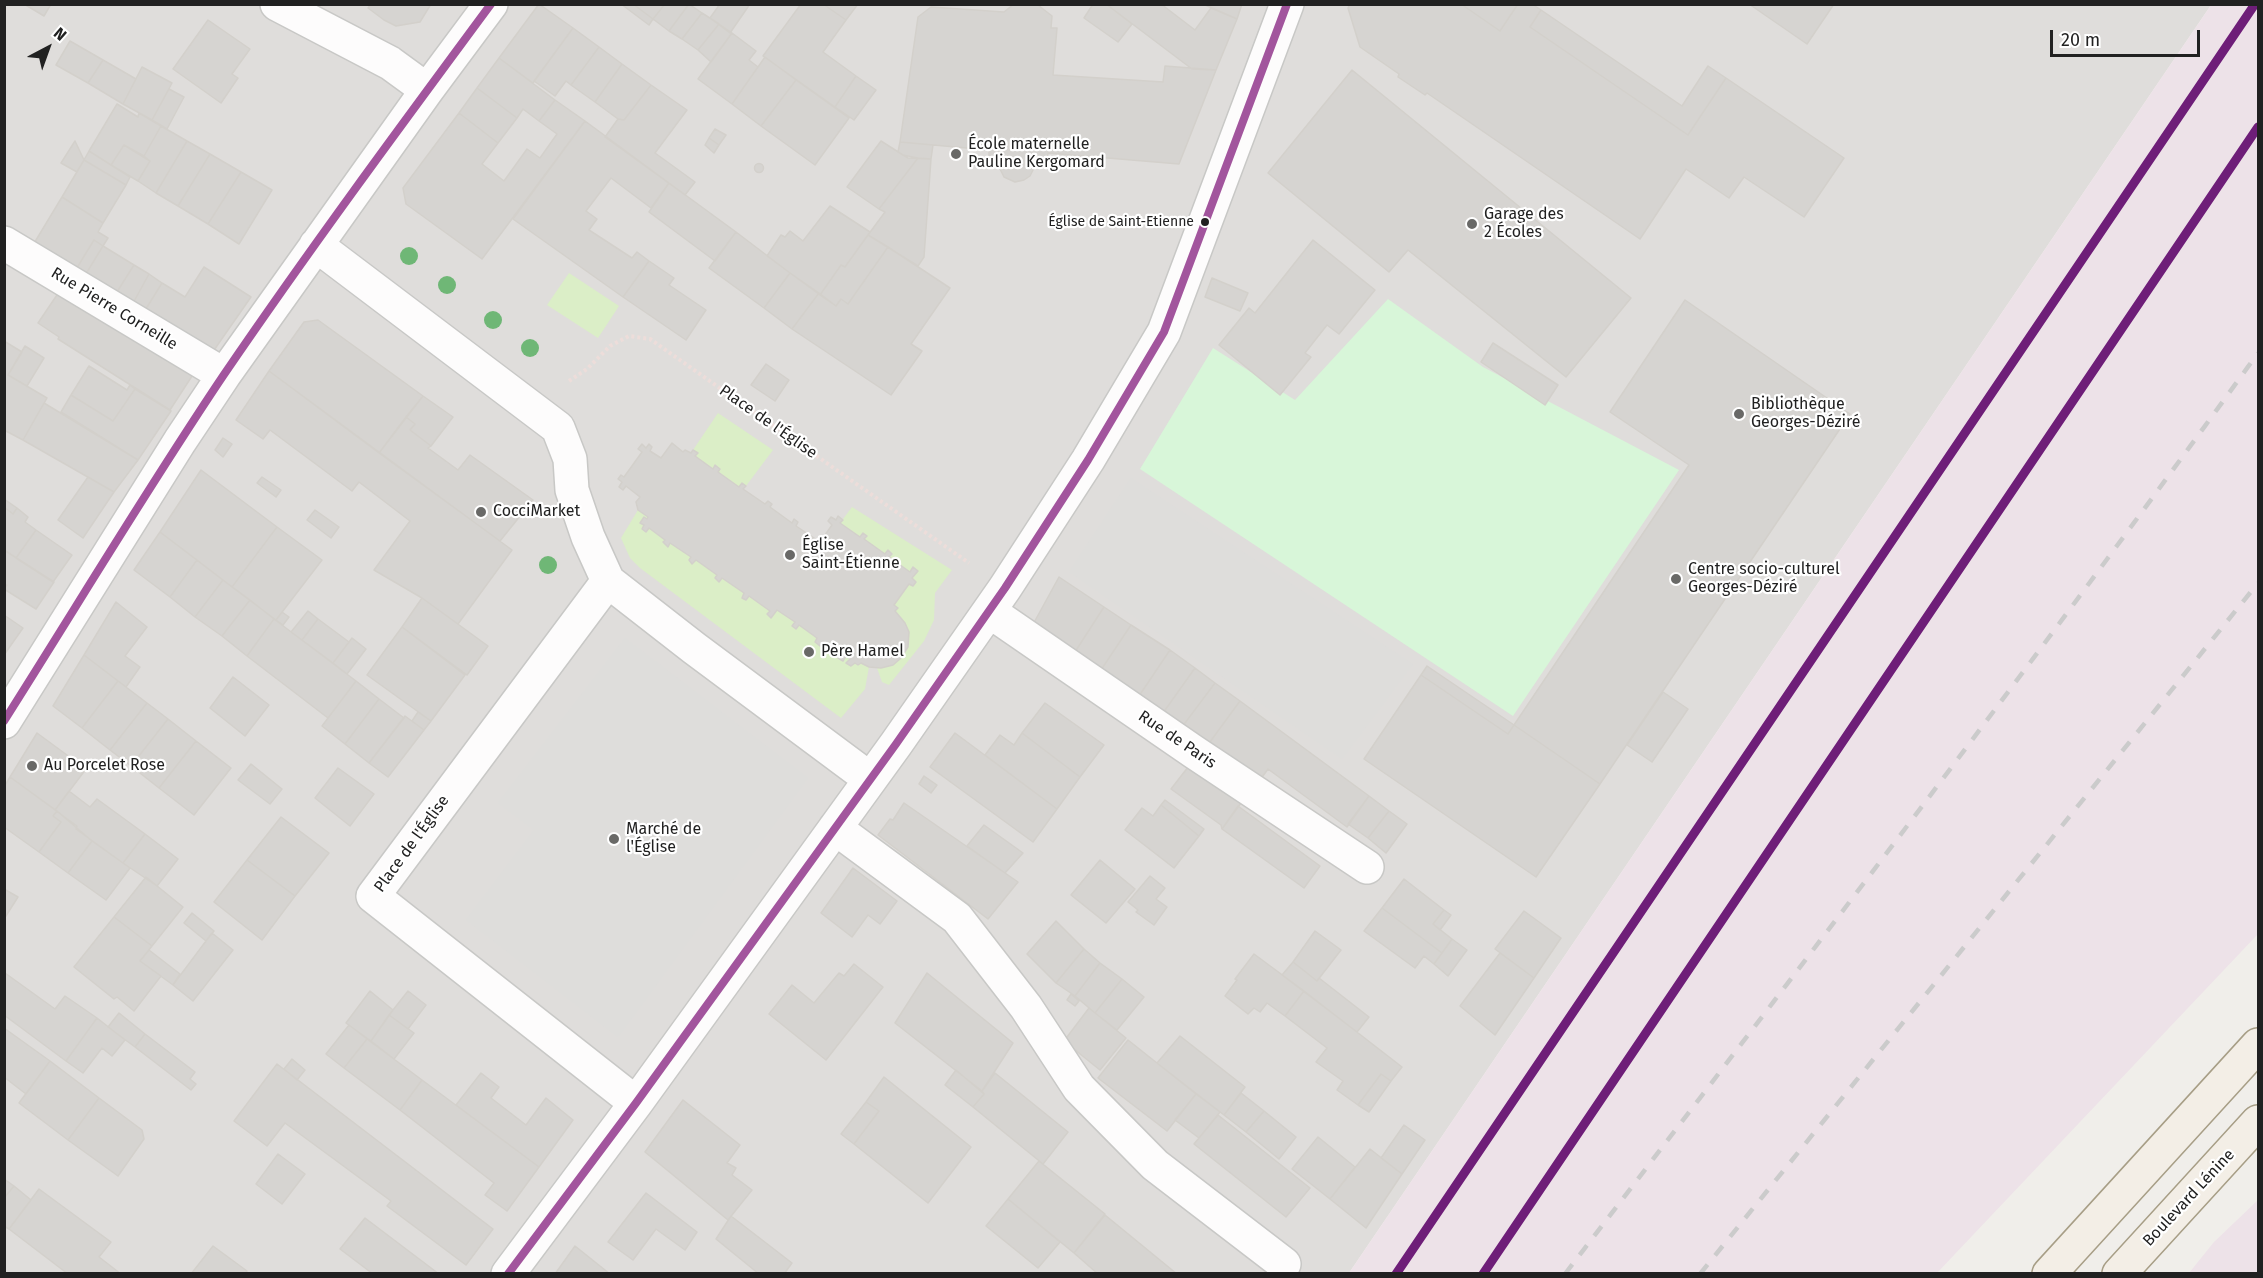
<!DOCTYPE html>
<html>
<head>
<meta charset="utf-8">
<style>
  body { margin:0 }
  #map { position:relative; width:2263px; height:1278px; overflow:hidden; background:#f0eeea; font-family:"Fira Sans",sans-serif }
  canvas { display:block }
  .frame { position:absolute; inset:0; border:6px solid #212121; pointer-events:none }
  .north { position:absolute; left:18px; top:18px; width:60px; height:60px; -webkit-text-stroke:4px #fff; paint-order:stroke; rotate:41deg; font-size:16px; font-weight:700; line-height:24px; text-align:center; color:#212121 }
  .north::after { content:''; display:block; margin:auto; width:21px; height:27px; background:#212121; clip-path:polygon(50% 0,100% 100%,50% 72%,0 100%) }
  .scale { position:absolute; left:2050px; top:30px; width:150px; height:27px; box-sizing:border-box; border:3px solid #212121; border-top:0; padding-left:8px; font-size:18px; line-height:21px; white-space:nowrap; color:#212121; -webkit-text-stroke:4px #fff; paint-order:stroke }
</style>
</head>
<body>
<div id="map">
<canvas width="2263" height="1278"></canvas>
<div class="frame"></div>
<div class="north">N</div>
<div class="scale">20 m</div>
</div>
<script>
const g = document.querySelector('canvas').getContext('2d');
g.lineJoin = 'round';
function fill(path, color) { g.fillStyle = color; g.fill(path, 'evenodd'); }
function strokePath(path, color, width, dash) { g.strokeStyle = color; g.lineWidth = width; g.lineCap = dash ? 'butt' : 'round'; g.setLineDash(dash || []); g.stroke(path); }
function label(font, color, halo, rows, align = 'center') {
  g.font = font + ' "Fira Sans",sans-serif'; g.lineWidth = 4.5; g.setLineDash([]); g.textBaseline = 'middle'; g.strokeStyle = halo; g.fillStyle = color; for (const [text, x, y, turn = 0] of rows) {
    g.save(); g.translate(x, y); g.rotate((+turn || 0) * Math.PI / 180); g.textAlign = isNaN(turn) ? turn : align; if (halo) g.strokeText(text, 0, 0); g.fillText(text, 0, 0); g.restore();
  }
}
fill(new Path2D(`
  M5,5H2211L1349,1273L5,1274Z`), '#dfdddb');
fill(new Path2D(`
  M2211,5H2258V934L1937,1273H1349Z
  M2258,1200V1273H2189L2214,1242Z`), '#ede2e8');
fill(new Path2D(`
  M1131,478L1413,664L1342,759L1069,572Z
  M625,638L808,778L618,1037L466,920L534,830L498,803Z`), '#dedddb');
fill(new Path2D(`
  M569,273L619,306L598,338L547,305Z
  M718,413L773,450L746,486L742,483L739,487L718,472L715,466L713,469L695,456L697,453L693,450Z
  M852,507L952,570L935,593L934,620L924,641L889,685L882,682L877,668C910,665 920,633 895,611L897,608L894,605L909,584L913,586L916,582L912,578L918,571L913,568L910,572L889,557L892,554L888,550L885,554L864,539L866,536L863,533L860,537L840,523Z
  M638,510L648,517L647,519L644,517L640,522L644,525L642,529L645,532L649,528L665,540L663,542L667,546L670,543L691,557L689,560L692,563L696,560L717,575L719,581L722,578L744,593L742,598L746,600L749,596L770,611L767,614L777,610L795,622L792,626L796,629L799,625L817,638L820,645L823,641L841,653L838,658L842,661L846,656L850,659L847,663L851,666L855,663H861L869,667L865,689L841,718L640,568L630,558L621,538Z`), '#dbeec7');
fill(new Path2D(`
  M1388,299L1483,367L1679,470L1513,716L1140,469L1213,348L1295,400Z`), '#d8f6d9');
const building = new Path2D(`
  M24,4H51L44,16Z
  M371,4H431L420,22L396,26L384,20L368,8Z
  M539,4L573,28L533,83L499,58Z
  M621,4H633L653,19L649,25Z
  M633,4H665L653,19Z
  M665,4H689L669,31L653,19Z
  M689,4L702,13L682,39L669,31Z
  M720,4H750L730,33L710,18Z
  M801,4H823L846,20L823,52L856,76L835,107L763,56Z
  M823,4H858L846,20Z
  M1014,4L1038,5L1052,16L1051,28H1057L1053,75L1163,82L1165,66L1216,70L1179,164L1048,153L1046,167L1035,166L1030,176L1024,180L1015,182L1004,177L999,167L1000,162L989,161V150L900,142L918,17L931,7L1004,12Z
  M1093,4H1106L1132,24L1118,42L1084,18Z
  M1106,4H1161L1195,30L1211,8L1237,19L1216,70L1192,69Z
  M1203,4H1242L1237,19Z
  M1350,4H1461L1500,31L1518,4H1532L1541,10L1530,27L1688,135L1726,78L1844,158L1804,217L1744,177L1729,198L1686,169L1640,239L1427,93L1425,95L1398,77L1399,74L1360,47L1348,8Z
  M1461,4H1518L1500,31Z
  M1749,4H1834L1807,44Z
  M1541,10L1682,106L1708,66L1726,78L1688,135L1530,27Z
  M702,13L719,24L698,50L682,39Z
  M208,20L250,49L232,74L238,78L221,103L173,69Z
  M719,24L732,33L711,62L698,50Z
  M573,28L599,47L571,85L566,81L555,96L534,81Z
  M732,33L756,51L749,60L758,67L732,104L698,79Z
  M70,41L103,60L88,83L56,65Z
  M599,47L622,64L595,102L571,85Z
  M765,57L796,80L761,126L732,104Z
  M499,58L555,100L539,121L523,109L517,118L477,88Z
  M103,60L136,79L123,104L88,83Z
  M622,64L651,85L624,120L618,119L595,102Z
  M142,67L172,83L152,120L123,104Z
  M1352,70L1631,298L1566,377L1408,250L1389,272L1268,173Z
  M856,76L876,90L854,120L835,107Z
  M796,80L849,118L815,165L761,126Z
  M651,85L687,110L655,153L695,182L685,195L605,137L618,119L624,120Z
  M477,88L517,118L498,143L459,113Z
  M169,89L184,97L167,129L152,120Z
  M555,100L585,121L482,259L406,204L403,188L459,113L498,143L482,164L504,181L527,149L540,158L557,134L539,121Z
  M117,104L138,117L139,113L161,126L144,156L124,145L111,165L89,151Z
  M585,121L669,183L651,208L611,178L586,211L597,219L589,230L632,258L637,252L649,261L623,297L513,219Z
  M161,126L187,141L156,193L138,181L150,161L144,156Z
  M715,129L726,135L719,145L709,138Z
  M709,138L719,145L714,153L705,145Z
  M75,141L84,160L77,172L61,163Z
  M187,141L210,154L178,206L156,193Z
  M881,141L903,155L918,158L879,209L847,187Z
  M900,142L933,145L931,159L908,158L898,152Z
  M124,145L150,161L138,181L111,165Z
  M89,151L130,177L126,185L84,160Z
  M210,154L241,172L208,224L178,206Z
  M918,158L931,159L924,257L918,266L868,235L885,212L879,209Z
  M84,160L126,185L103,223L62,197Z
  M754.5 168a4.5 4.5 0 1 1 9 0a4.5 4.5 0 1 1-9 0Z
  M241,172L272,190L239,244L208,224Z
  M669,183L736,232L715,261L649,212Z
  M62,197L103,223L98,232L108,238L103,246L94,240L75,271L33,245Z
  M830,206L870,232L845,267L841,265L820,295L767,256L781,235L785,237L790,231L803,241Z
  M736,232L790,273L764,308L709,268Z
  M868,235L888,247L848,304L841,299L836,306L820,295L841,265L845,267Z
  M94,240L103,246L84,277L75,271Z
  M1313,240L1375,290L1339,334L1327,325L1305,353L1311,357L1280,395L1219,345L1249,308L1255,313Z
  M103,246L134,265L115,295L84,277Z
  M888,247L950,288L911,344L922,351L891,395L792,329L819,293L836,306L841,299L848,304Z
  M649,261L674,278L669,285L706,310L686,340L623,297Z
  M134,265L149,274L132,305L115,295Z
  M204,267L251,297L212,353L144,312L162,283L185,297Z
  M790,273L819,293L792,329L764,308Z
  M149,274L162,283L144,312L132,305Z
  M1212,278L1248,293L1240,311L1205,297Z
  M59,292L194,373L170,410L58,339L59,337L38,323Z
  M1685,300L1850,414L1600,784L1514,725L1689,465L1610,412Z
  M318,320L423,396L379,453L269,371L304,322Z
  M4,341L22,352L8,375L47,398L23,440L4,430Z
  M1493,343L1558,385L1545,405L1481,362Z
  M25,346L44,358L27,386L8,375Z
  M766,364L789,380L775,401L751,385Z
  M89,366L127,390L130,385L135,389L113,421L71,395Z
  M269,371L512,550L458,624L422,598L374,570L410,521L359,482L352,491L270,430L263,439L236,420Z
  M135,389L171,411L138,460L61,412L71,395L113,421Z
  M423,396L453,417L431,446L410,430L415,424L406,417Z
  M44,403L138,460L114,492L23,440Z
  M406,417L415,424L410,430L431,446L428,448L458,470L470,455L533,500L500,541L379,453Z
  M223,438L232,444L223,457L215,450Z
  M672,443L683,452L685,450L691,453L693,450L698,453L695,456L713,469L715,465L720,469L718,472L739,487L742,483L746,486L743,489L765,504L768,501L772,504L770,507L792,523L794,519L798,522L796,526L820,542L832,525L828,521L831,517L836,520L838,516L843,520L840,523L860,537L863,533L867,536L864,539L885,554L888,550L892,554L889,557L910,572L913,567L918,571L912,578L916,582L913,586L909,584L894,605L898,608L895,611L905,623L909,632L908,647L900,659L893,665L881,668L869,667L861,663L858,665L855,663L851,666L846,663L850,659L846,656L843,661L838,658L841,653L823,641L820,646L815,642L817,638L799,625L796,629L792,626L795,622L777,610L771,618L767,614L770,611L749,596L746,600L742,598L744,593L722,578L719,582L715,578L717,575L696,560L692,564L689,560L691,557L670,543L668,547L663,542L665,540L649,528L646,532L642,529L644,525L640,523L644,517L647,519L648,517L638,510L636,502L640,497L626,486L623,490L619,487L622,482L618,479L621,475L624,477L642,452L638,449L642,444L646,448L649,444L652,447L650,451L661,458Z
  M201,470L277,527L232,587L160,532Z
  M88,477L114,492L83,538L58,520Z
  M262,477L281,490L276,497L257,483Z
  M4,499L17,508L13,514L4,507Z
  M4,507L13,514L17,508L28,517L25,522L36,530L16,558L4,550Z
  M315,510L339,527L331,538L307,520Z
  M277,527L322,560L276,620L232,587Z
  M36,530L72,555L53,582L16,558Z
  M160,532L197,560L170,597L134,570Z
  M4,550L54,582L36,609L4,589L7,585L4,584Z
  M197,560L223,580L195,617L170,597Z
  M1059,577L1104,607L1073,655L1031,628Z
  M223,580L250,600L222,636L195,617Z
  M422,598L488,646L467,675L402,627Z
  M250,600L274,619L247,656L222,636Z
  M116,602L147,627L125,656L140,667L126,687L84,655Z
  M1104,607L1131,625L1099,673L1073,655Z
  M308,611L318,619L302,640L291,632Z
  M282,612L289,617L283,625L276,620Z
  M4,615L23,628L4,655Z
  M274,619L356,681L328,718L247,656Z
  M318,619L349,642L333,663L302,640Z
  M1131,625L1170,650L1139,696L1099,673Z
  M402,627L465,675L431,721L367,675Z
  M352,638L366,649L347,674L333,663Z
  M1170,650L1195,668L1163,713L1139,696Z
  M84,655L118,681L82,728L53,706Z
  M1427,666L1514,725L1508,734L1421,675Z
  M1195,668L1215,683L1182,727L1163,713Z
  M1421,675L1508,734L1514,725L1600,784L1536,877L1364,759Z
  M233,677L269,705L245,736L210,708Z
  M118,681L147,703L110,750L82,728Z
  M356,681L379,699L345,744L322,726Z
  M1215,683L1240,701L1207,746L1182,727Z
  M1663,692L1688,709L1652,762L1627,745Z
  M379,699L404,718L369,763L345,744Z
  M1240,701L1369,796L1347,827L1268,769L1260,780L1207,746Z
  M147,703L168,719L131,766L110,750Z
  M1045,703L1104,745L1080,777L1022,733Z
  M418,712L431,721L424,730L412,721Z
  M405,716L424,730L388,777L369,763Z
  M168,719L196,741L159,788L131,766Z
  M37,733L86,769L55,810L10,777Z
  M955,733L1057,809L1033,842L930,767Z
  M1022,733L1080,777L1057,809L985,755L1000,735L1014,745Z
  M196,741L231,768L194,815L159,788Z
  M1192,762L1244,799L1222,829L1221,825L1171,789Z
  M251,764L282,789L270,804L238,780Z
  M338,768L374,794L350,826L315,798Z
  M924,776L937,785L931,793L919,784Z
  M10,777L57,811L53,816L61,822L39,852L4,827V787Z
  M69,791L90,807L97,799L145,834L123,863L76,829L77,826L55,810Z
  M1369,796L1389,811L1368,838L1348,824Z
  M1165,800L1204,829L1199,836L1161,805Z
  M904,803L1018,882L988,919L878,835L890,819L893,820Z
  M1161,805L1199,836L1174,868L1125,830L1142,808L1153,816Z
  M1238,806L1320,866L1304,888L1222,829Z
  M57,811L92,841L68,873L39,852L61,822L53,816Z
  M1389,811L1407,824L1386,853L1368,838Z
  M281,817L329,853L295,896L247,860Z
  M984,825L1023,853L1005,873L967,846Z
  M145,834L178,859L157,886L123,863Z
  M92,841L130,868L106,900L68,873Z
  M247,860L295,896L262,940L214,902Z
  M1100,860L1135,889L1106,923L1071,895Z
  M853,868L897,901L880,924L868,915L852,937L821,913Z
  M1150,876L1165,888L1156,899L1167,907L1154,925L1136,912L1138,910L1128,902Z
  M146,877L183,907L152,946L114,917Z
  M1404,879L1444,910L1433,924L1452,939L1442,953L1382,908Z
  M4,889L18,897L4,919Z
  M1382,908L1442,953L1434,964L1424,956L1415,968L1364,931Z
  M1444,910L1451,915L1440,930L1433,924Z
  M1524,911L1561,938L1534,978L1495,949Z
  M192,913L214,931L206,941L184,923Z
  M114,917L152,946L140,961L161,976L134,1011L117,997L114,999L74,967Z
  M1056,921L1084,949L1056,983L1027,954Z
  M1315,931L1341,950L1317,981L1293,962Z
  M212,933L233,950L193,1001L173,985Z
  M1452,939L1467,950L1448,976L1434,964Z
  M1084,949L1100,963L1075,996L1056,983Z
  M149,950L180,974L173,985L140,961Z
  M1500,953L1534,978L1495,1035L1460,1006Z
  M1254,954L1304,991L1285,1016L1267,1003L1260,1012L1254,1008L1248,1014L1225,996L1237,980L1235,979Z
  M1293,962L1317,981L1319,978L1369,1017L1357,1032L1282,975Z
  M1100,963L1122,979L1095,1013L1075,996Z
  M854,964L883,987L826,1060L769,1014L792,985L814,1003L839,973L844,976Z
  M5,973L55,1009L65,996L97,1018L66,1061L4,1015Z
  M927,973L1013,1043L982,1091L895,1023Z
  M1122,979L1144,997L1117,1030L1095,1013Z
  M370,991L393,1010L371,1041L346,1023Z
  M408,991L426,1005L408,1029L389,1015Z
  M1304,991L1402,1067L1391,1081L1381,1074L1358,1105L1337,1090L1343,1081L1316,1062L1327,1048L1285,1016Z
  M1071,994L1079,1001L1075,1006L1067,1000Z
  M1089,1008L1126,1038L1100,1070L1064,1041Z
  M119,1013L145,1034L135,1047L108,1027Z
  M389,1015L414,1033L394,1059L371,1041Z
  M97,1018L125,1040L112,1056L102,1048L83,1073L66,1061Z
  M349,1025L367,1039L344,1068L326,1054Z
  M4,1028L50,1061L26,1094L4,1077Z
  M145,1034L195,1072L190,1079L196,1084L191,1090L135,1047Z
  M1180,1036L1245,1087L1224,1115L1157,1063Z
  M367,1039L422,1080L400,1110L344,1068Z
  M1128,1040L1196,1094L1167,1131L1098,1078Z
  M292,1059L305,1070L297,1080L284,1069Z
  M50,1061L99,1098L68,1140L19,1103Z
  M277,1064L493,1229L466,1265L387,1206L391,1201L285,1123L267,1146L234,1121Z
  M956,1070L984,1094L973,1107L945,1085Z
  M481,1073L499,1087L491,1098L526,1125L546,1098L573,1120L539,1167L456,1105Z
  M995,1073L1068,1132L1043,1164L973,1107L984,1094L982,1091Z
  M1381,1074L1391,1081L1369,1112L1358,1105Z
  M884,1077L971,1147L928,1203L854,1144L879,1111L866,1102Z
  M422,1080L539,1167L507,1211L485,1195L494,1183L400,1110Z
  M1241,1093L1264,1111L1246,1132L1224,1115Z
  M1196,1094L1220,1112L1199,1138L1175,1120Z
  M99,1098L142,1130L144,1139L118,1176L68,1140Z
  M683,1100L740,1145L727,1163L736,1168L732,1175L752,1190L728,1220L645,1152Z
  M866,1102L879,1111L854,1144L841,1134Z
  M1264,1111L1296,1137L1279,1159L1246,1132Z
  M1218,1115L1310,1188L1286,1217L1194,1144Z
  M1404,1125L1425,1140L1402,1174L1381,1158Z
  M1318,1137L1355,1167L1330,1199L1292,1169Z
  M1370,1149L1402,1174L1366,1228L1330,1199Z
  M278,1154L305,1174L282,1204L256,1184Z
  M1039,1161L1105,1214L1074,1253L1008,1199Z
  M4,1179L14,1186L4,1198Z
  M14,1186L31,1200L9,1229L4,1226V1198Z
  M39,1189L111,1242L99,1257L121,1274H68L9,1229Z
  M646,1193L697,1232L685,1250L656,1229L633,1260L608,1242Z
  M1008,1199L1060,1242L1038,1268L986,1226Z
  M1105,1215L1177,1274H1098L1074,1253Z
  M731,1216L792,1263L784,1274H759L716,1239Z
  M365,1218L439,1274H373L340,1249Z
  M213,1246L247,1271L245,1274H191Z
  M575,1246L610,1274H555Z`);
fill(building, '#d6d4d1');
strokePath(building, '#d3d0cb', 1.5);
const minor = new Path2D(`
  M277,4L390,63L427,90
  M4,243L224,375
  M316,245L558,428L570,459L572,490L588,537L608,581L373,896L636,1103
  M608,581L694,648L870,779
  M989,611L1194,752L1367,867
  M4,722L180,441L224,375L427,90L491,4
  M835,828L957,918L1026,1007L1079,1088L1155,1165L1284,1264
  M508,1274L636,1103L896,744L1005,588L1088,460L1164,332L1287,4`);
const major = new Path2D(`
  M2049,1274L2258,1045
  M2119,1274L2258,1122`);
strokePath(minor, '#c8c8c6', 36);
strokePath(major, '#a79e86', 36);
strokePath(new Path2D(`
  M569,381L587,369L610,346L629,336L650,339L969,563`), '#edddda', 4, [3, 3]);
strokePath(minor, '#fdfcfc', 33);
strokePath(major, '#f3eee6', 33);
strokePath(new Path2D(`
  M1565,1274C1799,969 2033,664 2258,353
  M1700,1274L2258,583`), '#cbcbcb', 4.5, [12, 12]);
strokePath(new Path2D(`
  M4,721C77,606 147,489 223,376C309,250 400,127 491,4
  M508,1274L636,1103L896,744L1005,588L1088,460L1164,332L1287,4`), '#a2559d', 8);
strokePath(new Path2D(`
  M1396,1274L2255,4
  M1483,1274L2258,127`), '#6e1e78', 9);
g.fillStyle = '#6fb776';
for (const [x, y] of [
  [409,256],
  [447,285],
  [493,320],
  [530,348],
  [548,565]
]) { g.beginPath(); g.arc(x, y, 9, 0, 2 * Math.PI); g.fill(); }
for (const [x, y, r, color] of [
  [956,154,6,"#696967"],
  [1205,222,5,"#212121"],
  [1472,224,6,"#696967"],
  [1739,414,6,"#696967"],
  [481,512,6,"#696967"],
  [790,555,6,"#696967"],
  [1676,579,6,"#696967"],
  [809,652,6,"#696967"],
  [32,766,6,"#696967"],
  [614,839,6,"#696967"]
]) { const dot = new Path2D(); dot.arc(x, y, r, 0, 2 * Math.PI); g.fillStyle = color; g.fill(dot); strokePath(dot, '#fff', 2); }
label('14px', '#212121', '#fff', [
  ["Église de Saint-Etienne",1194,222]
], 'right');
label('16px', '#212121', '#fff', [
  ["École maternelle",968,145],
  ["Pauline Kergomard",968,163],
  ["Garage des",1484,215],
  ["2 Écoles",1484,233],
  ["Bibliothèque",1751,405],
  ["Georges-Déziré",1751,423],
  ["CocciMarket",493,512],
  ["Église",802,546],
  ["Saint-Étienne",802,564],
  ["Centre socio-culturel",1688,570],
  ["Georges-Déziré",1688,588],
  ["Père Hamel",821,652],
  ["Au Porcelet Rose",44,766],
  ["Marché de",626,830],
  ["l'Église",626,848]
], 'left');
label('16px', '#212121', '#fff', [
  ["Rue Pierre Corneille",114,309,31],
  ["Place de l'Église",768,422,35],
  ["Rue de Paris",1177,740,34],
  ["Place de l'Église",412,844,-54],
  ["Boulevard Lénine",2189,1198,-47]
]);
</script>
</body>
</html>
